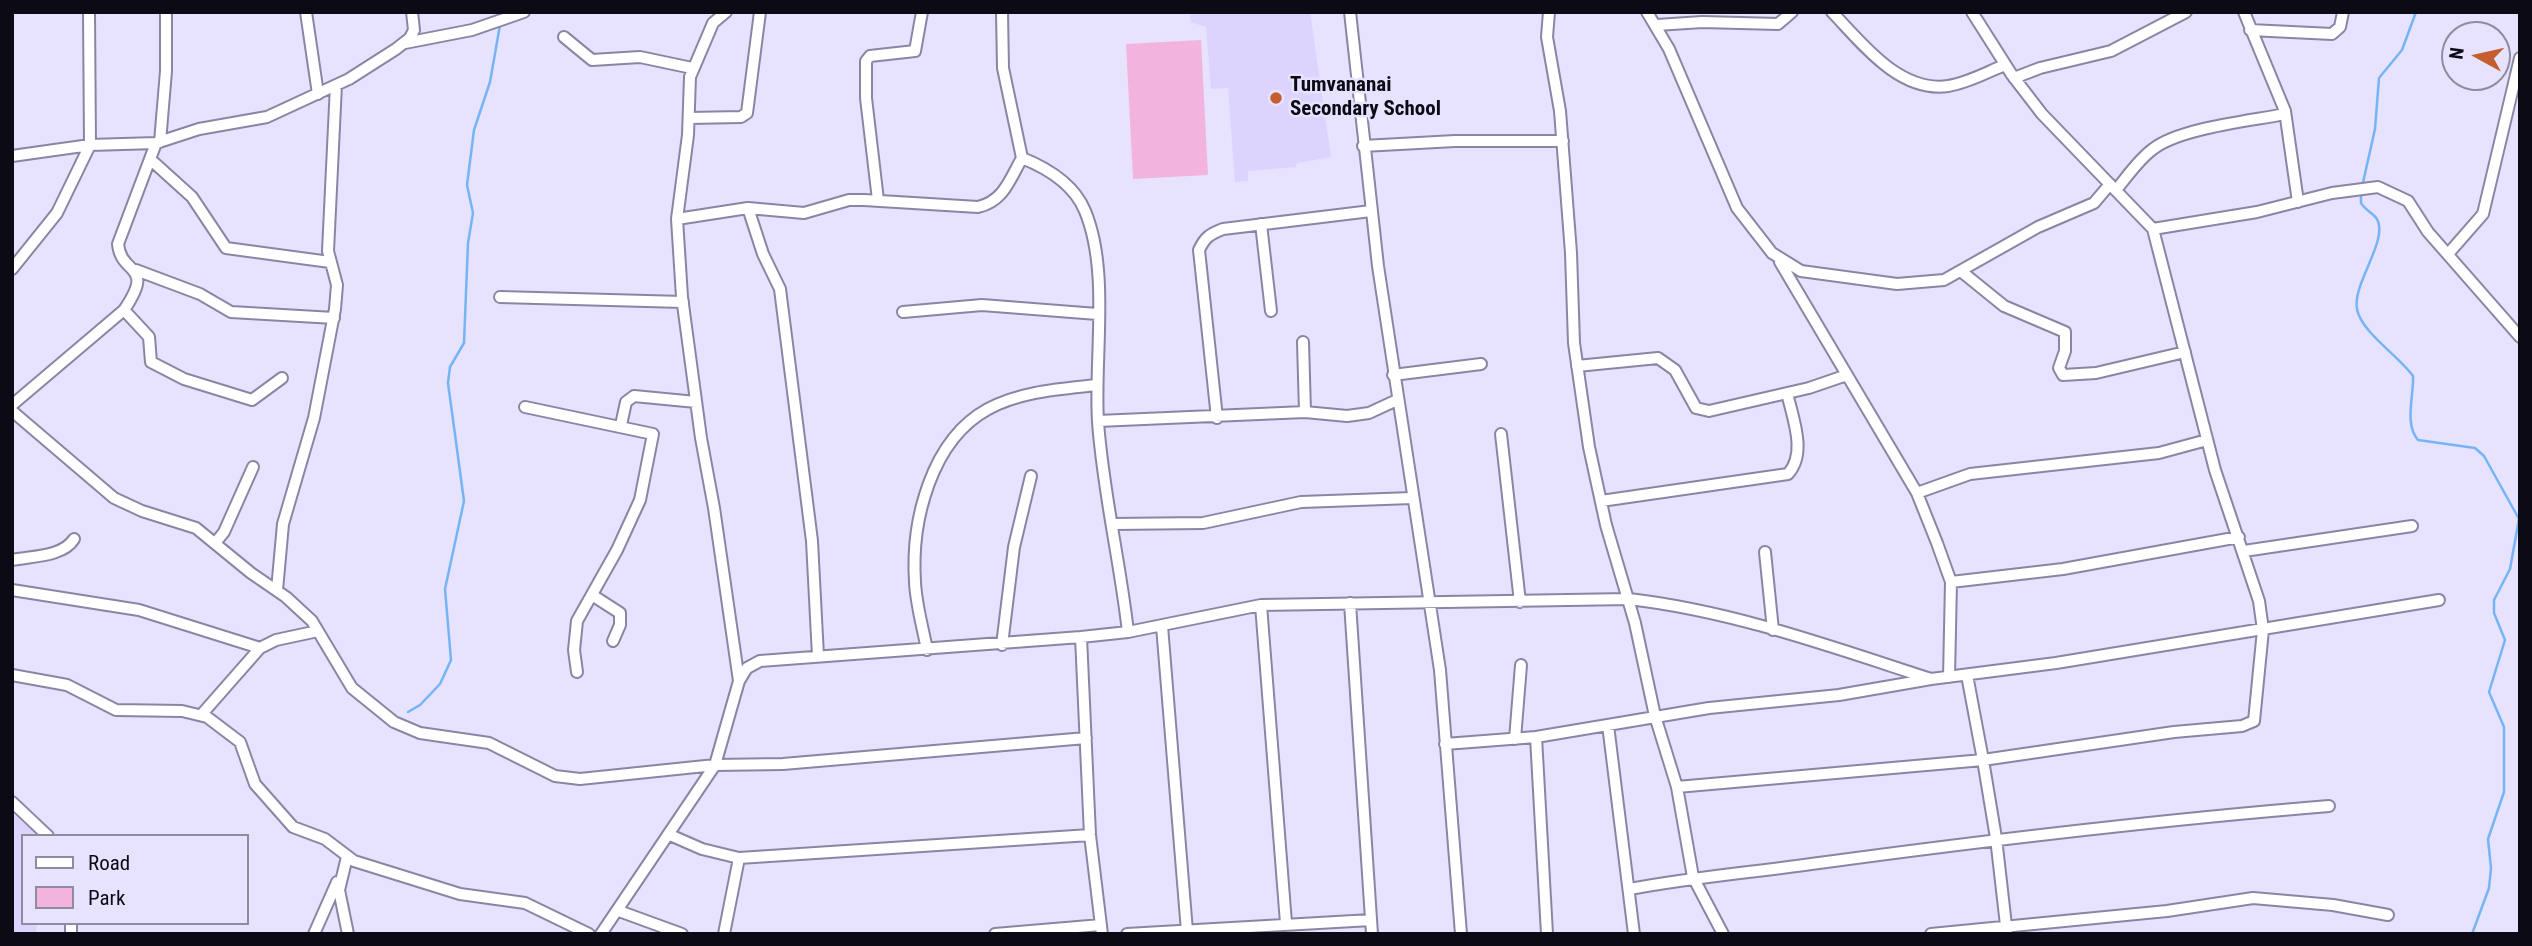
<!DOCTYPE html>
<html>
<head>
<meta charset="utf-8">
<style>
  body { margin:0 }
  #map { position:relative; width:2532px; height:946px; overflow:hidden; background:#e7e2fd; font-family:"Roboto Condensed",sans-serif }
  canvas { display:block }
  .frame { position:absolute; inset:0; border:14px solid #0c0a15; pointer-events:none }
  .legend { position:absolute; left:21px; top:834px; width:228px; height:91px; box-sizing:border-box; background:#e7e2fd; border:2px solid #8f8ca0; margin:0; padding:9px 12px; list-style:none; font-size:21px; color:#0c0a15 }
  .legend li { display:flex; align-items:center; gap:14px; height:35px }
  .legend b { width:35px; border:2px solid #8f8ca0 }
  .north { position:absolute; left:2441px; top:21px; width:70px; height:70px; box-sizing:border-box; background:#e7e2fd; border:2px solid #8f8ca0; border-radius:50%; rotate:278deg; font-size:19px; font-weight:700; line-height:28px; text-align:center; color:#0c0a15 }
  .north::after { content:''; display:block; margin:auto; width:24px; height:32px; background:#c45d30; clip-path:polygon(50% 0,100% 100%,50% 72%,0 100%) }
</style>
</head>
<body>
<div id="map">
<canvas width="2532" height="946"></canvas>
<div class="frame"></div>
<ul class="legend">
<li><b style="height:9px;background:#fff"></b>Road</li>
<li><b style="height:19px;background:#f2b4df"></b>Park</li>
</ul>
<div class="north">N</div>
</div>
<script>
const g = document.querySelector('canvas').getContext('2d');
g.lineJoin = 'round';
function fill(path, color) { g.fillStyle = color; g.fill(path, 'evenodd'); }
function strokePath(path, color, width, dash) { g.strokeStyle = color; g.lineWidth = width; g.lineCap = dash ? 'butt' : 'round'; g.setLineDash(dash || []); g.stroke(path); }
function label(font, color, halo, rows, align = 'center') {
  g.font = font + ' "Roboto Condensed",sans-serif'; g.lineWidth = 5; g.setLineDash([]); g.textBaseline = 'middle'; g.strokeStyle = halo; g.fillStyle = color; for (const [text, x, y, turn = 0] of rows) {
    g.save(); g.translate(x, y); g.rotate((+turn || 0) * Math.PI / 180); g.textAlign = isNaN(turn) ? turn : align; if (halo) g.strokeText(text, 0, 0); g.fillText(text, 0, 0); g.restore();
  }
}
fill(new Path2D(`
  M1207,12H1310L1331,157L1297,163L1296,167L1248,171V181L1235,182L1228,88L1211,89L1206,27L1191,22L1190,15Z
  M12,813L40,836H23V923H37L36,934H12Z`), '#ddd4fe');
fill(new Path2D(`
  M1201,40L1208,175L1133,179L1126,44Z`), '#f2b4df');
strokePath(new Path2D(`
  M2362,187L2375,129L2379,78L2402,50L2416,12
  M2361,193V203C2365,210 2373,213 2377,219C2389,240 2352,284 2357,309C2361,332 2399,356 2413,376C2414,396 2404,424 2418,440L2475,448L2484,456L2519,519L2510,569L2494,600V613L2505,640L2489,692L2504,727V792L2488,839L2491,868L2489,888L2472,934
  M408,712L420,705L440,684L451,660L445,589L464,501L448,383L450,367L464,343L468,243L473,213L467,185L474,130L490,82L500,25`), '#76b4f8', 2.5);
const street = new Path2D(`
  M306,12L318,94
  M726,12L713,23L690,77L688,135L677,219L682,297L701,438L714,508L739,681
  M1002,12L1003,68L1022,158C1047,168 1074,184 1085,211C1110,271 1094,357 1098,422C1103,492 1120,561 1128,632
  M1350,12L1378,266L1440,670L1461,934
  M1549,12L1547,37L1560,111L1571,253L1574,343L1589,447L1606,525L1635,623L1655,716L1677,787L1693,877L1723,934
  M1647,12L1669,49L1737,208L1772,253L1801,271L1897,284L1944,280L2038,227L2094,203L2110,184
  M1832,12C1862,43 1899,93 1948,86C1968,83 1987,72 2005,65
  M2244,12L2285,111L2298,202
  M1657,25L1702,22L1778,24L1792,12
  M2250,30L2332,34L2340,27L2343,12
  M564,37L592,60L640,57L692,68
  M405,43L472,30L524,12
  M2014,78L2040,68L2111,51L2186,12
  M689,118L741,117L747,113L760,12
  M160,142L166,71V12
  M1363,146L1455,141H1563
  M12,156L90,145L156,143L199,129L267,117L349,79L396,49L410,38L414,30L412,12
  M150,159L192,197L226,248L330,262
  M2116,190C2127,177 2138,160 2153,149C2180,128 2250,121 2285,114
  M878,200L866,98V61L870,56L915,51L922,12
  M748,208L804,213L849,200H864L978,207C1004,201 1010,179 1022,158
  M677,219L748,208L763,254L780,289L812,541L818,656
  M1261,224L1271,311
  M2153,229L2257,212L2332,193L2378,187L2408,201L2428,232L2520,337
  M2448,254L2483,214L2520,58
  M1780,262L1917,493L1937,543L1951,582L1949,677
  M12,269L57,213L90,145L89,12
  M136,270L200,294L231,312L334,318
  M1962,272L2004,306L2065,332V351L2059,368L2063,375L2096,373L2185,352
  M500,297L683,302
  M124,310L149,337L151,362L184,379L252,400L282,378
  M903,312L982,305L1097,314
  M1303,342L1305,412
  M1577,366L1658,358L1675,370L1696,408L1709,411L1809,388L1847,375
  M1393,375L1481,364
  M12,405L124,310C156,263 121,276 118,244L156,143
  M525,407L653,434L640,500L617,550L577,621L574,650L577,672
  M12,411L114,498L142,511L196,528L251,573L286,597L312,621L352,688L394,722L420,733L489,743L555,776L580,779L715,765L783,764L1086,738
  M1217,418L1199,250C1205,237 1210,234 1223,229L1371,211
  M1098,421L1305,412L1347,416L1369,413L1397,400
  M621,425L626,402L634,396L696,402
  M1501,434L1520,602
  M1917,493L1970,474L2159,453L2207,440
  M1601,501L1788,474C1807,453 1793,419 1787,393
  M1113,524L1203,523L1301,502L1412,498
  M216,542L224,532L253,467
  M2244,551L2412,526
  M1765,552L1773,630
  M12,560C31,556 63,557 74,539
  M1951,582L2063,569L2239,537
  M12,590L139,610L260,648
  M277,590L283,524L314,418L335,309L337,285L328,251L336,85
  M592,595L620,613V625L613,641
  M1350,603L1372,934
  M1261,605L1286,923
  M1162,626L1187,931
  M1081,637L1090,835L1102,934
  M1002,645L1014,547L1031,476
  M927,650C923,628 916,605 915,582C911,521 931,440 988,409C1021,391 1061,389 1097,385
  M12,675L67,685L116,710L182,711L207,717L240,742L255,784L293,827L325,839L354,861L460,894L525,903L589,934
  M1967,675L1983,760L2174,732L2242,726L2254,721L2263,630L2259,601L2215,470L2153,229L2042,114L2012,75L1972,12
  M202,714L260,648L276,640L318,631
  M1608,725L1634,934
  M1536,737L1547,934
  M1515,739L1521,665
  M1445,744L1536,737L1709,708L1839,695L1931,679L2056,663L2439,600
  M1677,787L1983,760L1996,838L2007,934
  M12,802L48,836
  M670,835L702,849L739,858L1090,835
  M347,857L339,890L348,934
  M1630,889C1693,877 1756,872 1819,863C1989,840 2159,820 2329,806
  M619,911L682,934
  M71,934V923
  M314,934L337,882
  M601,934L715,765L739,681L747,668L760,661L1081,637L1128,632L1261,605L1629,599C1733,611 1832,647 1931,679
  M724,934L739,858
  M995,934L1101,925
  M1127,934L1371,920
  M1931,934L2167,911L2253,898L2333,905L2388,915`);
strokePath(street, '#8b85a4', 14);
strokePath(street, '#fff', 10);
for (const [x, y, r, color] of [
  [1276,98,7,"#c45d30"]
]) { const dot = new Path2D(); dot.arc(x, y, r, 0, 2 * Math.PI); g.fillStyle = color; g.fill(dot); strokePath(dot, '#e7e2fd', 2.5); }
label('bold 21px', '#0c0a15', '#e7e2fd', [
  ["Tumvananai",1290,86],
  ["Secondary School",1290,110]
], 'left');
</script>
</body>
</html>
